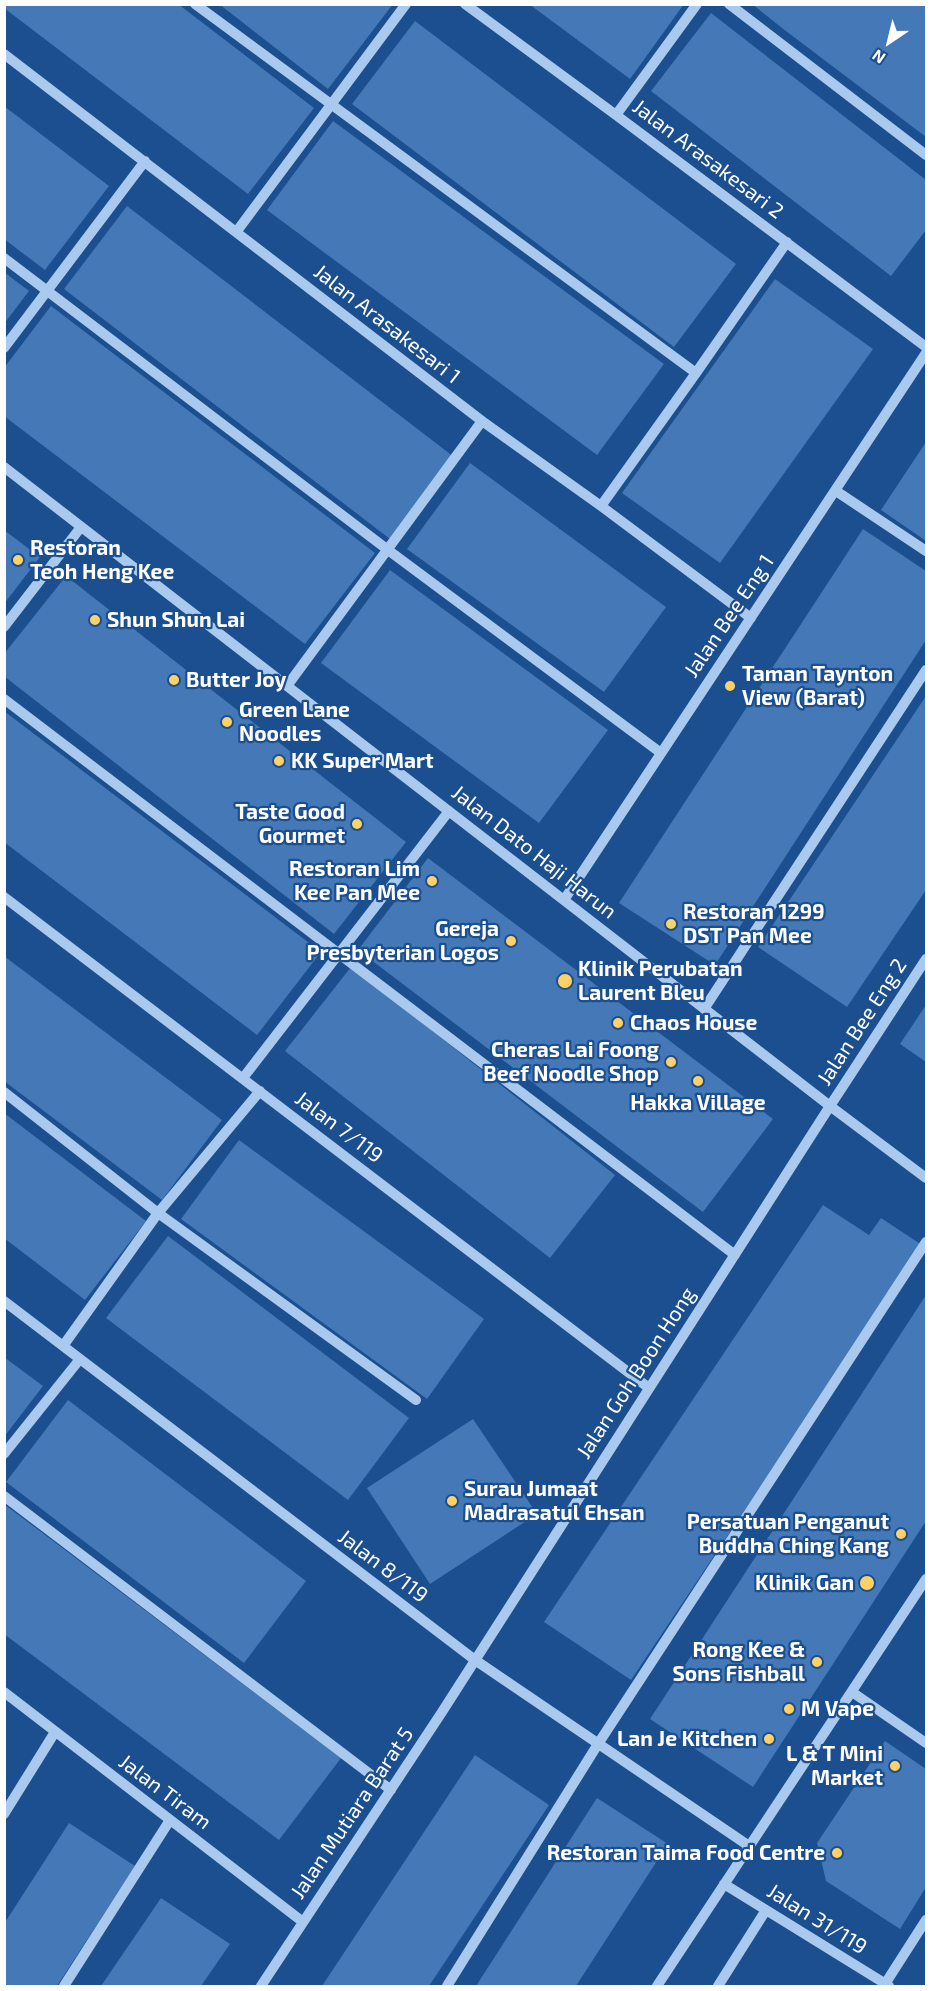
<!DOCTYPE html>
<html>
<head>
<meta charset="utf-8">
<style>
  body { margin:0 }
  #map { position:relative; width:931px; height:1991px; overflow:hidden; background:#1b4f8f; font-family:"Exo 2",sans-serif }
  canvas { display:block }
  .frame { position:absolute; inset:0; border:6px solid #fff; pointer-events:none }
  .north { position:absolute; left:859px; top:12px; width:60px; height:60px; -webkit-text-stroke:4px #1b4f8f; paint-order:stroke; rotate:215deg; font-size:16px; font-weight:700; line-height:24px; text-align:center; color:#fff }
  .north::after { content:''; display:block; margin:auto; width:21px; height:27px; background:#fff; clip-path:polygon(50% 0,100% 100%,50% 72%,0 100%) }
</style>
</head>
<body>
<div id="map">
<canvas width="931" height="1991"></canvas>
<div class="frame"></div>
<div class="north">N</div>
</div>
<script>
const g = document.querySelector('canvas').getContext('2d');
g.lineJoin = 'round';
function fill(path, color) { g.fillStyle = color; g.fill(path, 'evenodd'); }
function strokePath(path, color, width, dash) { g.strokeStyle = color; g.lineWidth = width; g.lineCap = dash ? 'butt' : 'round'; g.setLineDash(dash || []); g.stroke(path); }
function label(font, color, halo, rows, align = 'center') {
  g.font = font + ' "Exo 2",sans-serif'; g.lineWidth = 4.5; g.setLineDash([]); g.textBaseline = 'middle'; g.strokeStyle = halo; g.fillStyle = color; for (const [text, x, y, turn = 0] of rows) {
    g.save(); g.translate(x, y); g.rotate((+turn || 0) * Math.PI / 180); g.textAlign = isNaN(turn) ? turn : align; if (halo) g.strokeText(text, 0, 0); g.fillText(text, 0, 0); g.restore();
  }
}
fill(new Path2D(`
  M4,4H178L314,108L248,194L4,8Z
  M219,4H393L328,89Z
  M529,4H684L630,79Z
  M752,4H926V137L782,28Z
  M711,13L926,180V230L891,276L651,91Z
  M415,21L736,264L674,347L352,104Z
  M4,106L109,186L45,270L4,239Z
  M333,121L664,364L597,455L267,210Z
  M127,206L454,457L390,539L64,289Z
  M4,272L29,291L4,324Z
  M775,279L873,349L720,563L622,493Z
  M51,306L375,553L305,644L4,416V368Z
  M926,442V541L881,510Z
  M470,463L666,607L604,692L407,549Z
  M863,529L926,571V640L715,965L619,903Z
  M4,530L40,557L4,604Z
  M390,570L608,730L539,823L321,663Z
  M66,576L406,842L334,934L4,676V654Z
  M926,696V890L847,1007L758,947Z
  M4,711L321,952L257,1035L4,842Z
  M428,858L773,1119L703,1212L358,950Z
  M4,956L222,1120L162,1200L4,1081Z
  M351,967L615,1175L550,1258L285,1051Z
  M926,1005V1062L900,1044Z
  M4,1113L146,1221L85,1300L4,1238Z
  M239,1140L484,1319L427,1399L181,1219Z
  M823,1205L869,1235L881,1218L922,1245L631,1680L544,1622Z
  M168,1236L409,1418L348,1500L106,1318Z
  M926,1295V1521L753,1787L650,1719Z
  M4,1357L43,1386L4,1437Z
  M68,1400L306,1581L244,1663L6,1482Z
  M473,1419L537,1514L430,1584L367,1488Z
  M4,1504L341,1758L279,1840L4,1634Z
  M885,1741L926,1769V1887L900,1929L826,1881L817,1843Z
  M475,1755L549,1805L512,1861L429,1986H322Z
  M597,1798L668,1844L576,1986H476Z
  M69,1823L135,1866L57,1986H4V1924Z
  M161,1898L230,1944L201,1986H101Z`), '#4478b7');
strokePath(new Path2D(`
  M195,4L696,373
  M465,4L616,115L926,347
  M729,4L926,155
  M4,54L482,421L601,506L751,618
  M616,115L697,4
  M237,231L406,4
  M4,258L388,550L661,753
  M4,348L145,161
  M4,467L830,1106L926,1178
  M836,491L926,551
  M601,506L696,373L787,242
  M4,627L81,527
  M287,686L482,421
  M4,699L735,1255
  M4,897L649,1388
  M564,900L926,353
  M704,1009L926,670
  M243,1078L449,811
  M4,1092L158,1213L416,1400
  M4,1301L475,1660L749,1846
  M63,1346L158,1213L260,1091
  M4,1454L80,1359
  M4,1496L391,1790
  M4,1692L303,1922
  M852,1692L926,1743
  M4,1814L55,1732
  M724,1884L889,1986
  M885,1984L926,1920
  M64,1986L170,1820
  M261,1986L442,1712L830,1106L926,959
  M447,1986L598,1744L926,1242
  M657,1986L926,1579
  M718,1986L766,1910`), '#a9c9ee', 10);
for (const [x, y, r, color] of [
  [18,560,6,"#ffd166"],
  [95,620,6,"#ffd166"],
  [174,680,6,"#ffd166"],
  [730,686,6,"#ffd166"],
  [227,722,6,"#ffd166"],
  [279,761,6,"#ffd166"],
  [357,824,6,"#ffd166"],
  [432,881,6,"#ffd166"],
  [671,924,6,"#ffd166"],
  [511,941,6,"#ffd166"],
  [565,981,8,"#ffd166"],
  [618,1023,6,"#ffd166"],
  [671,1062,6,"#ffd166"],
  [698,1081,6,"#ffd166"],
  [452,1501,6,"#ffd166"],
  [901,1534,6,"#ffd166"],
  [867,1583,8,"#ffd166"],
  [817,1662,6,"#ffd166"],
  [789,1709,6,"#ffd166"],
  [769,1739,6,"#ffd166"],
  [895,1766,6,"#ffd166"],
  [837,1853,6,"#ffd166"]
]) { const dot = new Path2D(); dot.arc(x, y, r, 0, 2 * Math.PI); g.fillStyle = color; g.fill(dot); strokePath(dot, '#1b4f8f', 2); }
label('21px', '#fff', '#1b4f8f', [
  ["Jalan Arasakesari 2",708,159,37],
  ["Jalan Arasakesari 1",387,324,38],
  ["Jalan Bee Eng 1",729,616,-56],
  ["Jalan Dato Haji Harun",534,852,38],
  ["Jalan Bee Eng 2",862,1022,-57],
  ["Jalan 7/119",339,1127,37],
  ["Jalan Goh Boon Hong",636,1373,-57],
  ["Jalan 8/119",383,1566,37],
  ["Jalan Tiram",165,1792,37],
  ["Jalan Mutiara Barat 5",352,1813,-56],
  ["Jalan 31/119",817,1919,32]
]);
label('bold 21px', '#fff', '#1b4f8f', [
  ["Restoran",30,548],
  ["Teoh Heng Kee",30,572],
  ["Shun Shun Lai",107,620],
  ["Taman Taynton",742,674],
  ["View (Barat)",742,698],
  ["Butter Joy",186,680],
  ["Green Lane",239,710],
  ["Noodles",239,734],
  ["KK Super Mart",291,761],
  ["Taste Good",345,812,"right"],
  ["Gourmet",345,836,"right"],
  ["Restoran Lim",420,869,"right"],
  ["Kee Pan Mee",420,893,"right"],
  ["Restoran 1299",683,912],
  ["DST Pan Mee",683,936],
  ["Gereja",499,929,"right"],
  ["Presbyterian Logos",499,953,"right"],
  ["Klinik Perubatan",578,969],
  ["Laurent Bleu",578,993],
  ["Chaos House",630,1023],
  ["Cheras Lai Foong",659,1050,"right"],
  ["Beef Noodle Shop",659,1074,"right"],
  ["Hakka Village",698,1103,"center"],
  ["Surau Jumaat",464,1489],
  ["Madrasatul Ehsan",464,1513],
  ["Persatuan Penganut",889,1522,"right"],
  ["Buddha Ching Kang",889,1546,"right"],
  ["Klinik Gan",854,1583,"right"],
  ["Rong Kee &",805,1650,"right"],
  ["Sons Fishball",805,1674,"right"],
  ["M Vape",801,1709],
  ["Lan Je Kitchen",757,1739,"right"],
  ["L & T Mini",883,1754,"right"],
  ["Market",883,1778,"right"],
  ["Restoran Taima Food Centre",825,1853,"right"]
], 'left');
</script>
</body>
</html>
